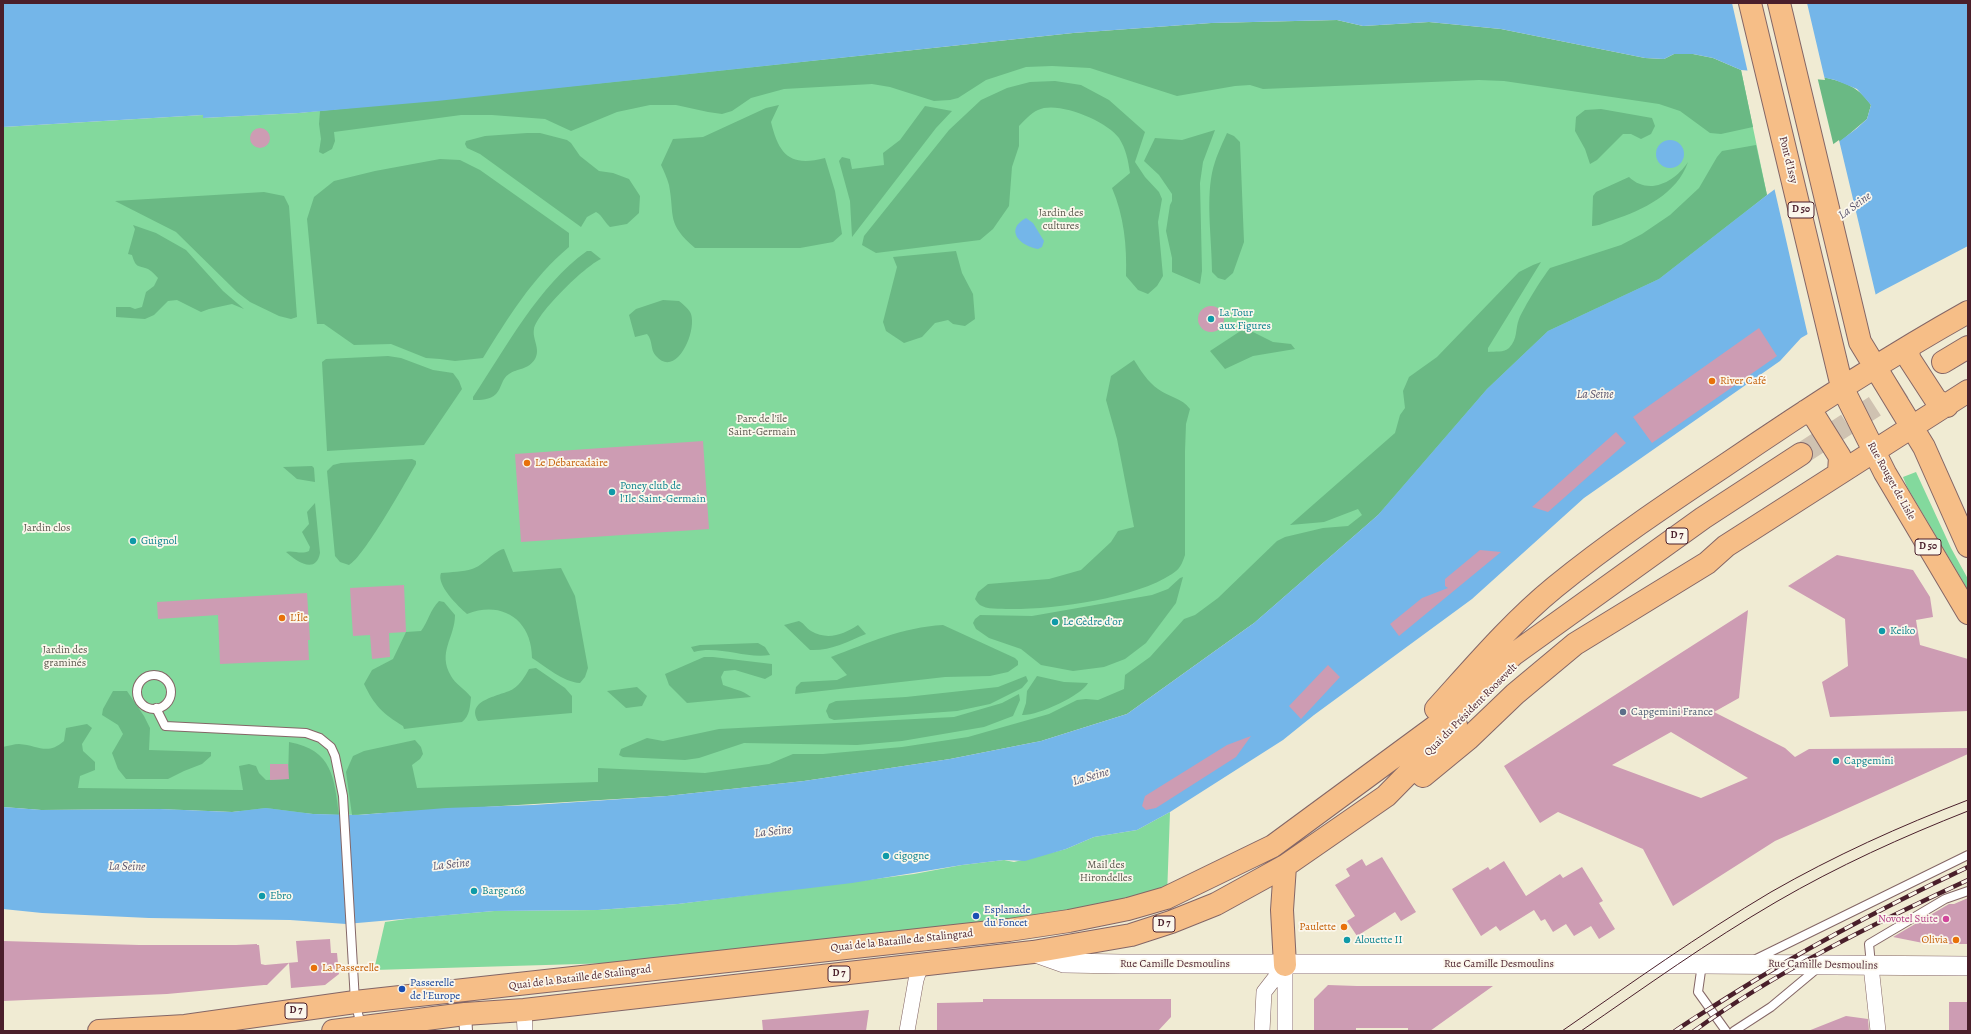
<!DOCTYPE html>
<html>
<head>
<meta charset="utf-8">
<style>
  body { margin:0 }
  #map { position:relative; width:1971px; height:1034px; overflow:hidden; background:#f0ebd3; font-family:Alegreya,serif }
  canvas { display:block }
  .frame { position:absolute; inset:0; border:4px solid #4a1f2b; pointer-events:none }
</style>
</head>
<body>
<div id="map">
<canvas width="1971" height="1034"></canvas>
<div class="frame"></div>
</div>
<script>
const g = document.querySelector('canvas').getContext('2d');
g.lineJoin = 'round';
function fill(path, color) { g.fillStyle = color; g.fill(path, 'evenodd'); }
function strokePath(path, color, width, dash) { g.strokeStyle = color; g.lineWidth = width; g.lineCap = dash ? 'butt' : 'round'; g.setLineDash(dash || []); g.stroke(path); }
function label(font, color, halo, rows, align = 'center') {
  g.font = font + ' Alegreya,serif'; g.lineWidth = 3.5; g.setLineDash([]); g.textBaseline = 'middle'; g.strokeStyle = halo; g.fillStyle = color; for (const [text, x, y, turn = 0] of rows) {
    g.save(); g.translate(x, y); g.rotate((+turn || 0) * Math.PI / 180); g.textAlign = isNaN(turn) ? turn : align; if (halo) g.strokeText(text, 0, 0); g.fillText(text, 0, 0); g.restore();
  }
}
fill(new Path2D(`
  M967,45L1741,70L1767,195L1378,515L1254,623L1041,741L358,815L160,809L3,807V127L203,115V118L299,113Z
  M1916,472L1951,548L1968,579V590L1907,487L1903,477Z
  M1170,812L1167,896L975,932L683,961L374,970L385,922L413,918L494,911L598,910L678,904L914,874L962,865L1004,860L1014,862L1066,849L1094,837L1137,830Z`), '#83d99d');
fill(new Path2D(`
  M1337,20L1363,26L1429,22L1501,29L1645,58L1664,59L1674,54H1693L1713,58L1741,70L1753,127L1721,134L1710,133L1680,111L1659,104L1504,81L1479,80L1263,89L1250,85L1235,86L1177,96L1090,68L1052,66L1026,67L986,80L958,98L950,100L934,101L890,87L872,84L784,89L751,98L732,111L722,114L708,112L676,105H650L617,112L571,131L545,119L492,115H461L334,132L335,141L332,149L323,154L319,152L321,139L319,124L320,111L633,80L1073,33L1211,23Z
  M1817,76C1839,80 1858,85 1871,105L1867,119L1834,147Z
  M1055,81L1081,85L1109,100L1145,132L1135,162L1145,177L1159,192L1162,199L1158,222L1163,276L1157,286L1148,294L1138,290L1126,276C1127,246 1124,216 1112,188L1130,173C1128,160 1126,149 1119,138C1107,121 1057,100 1038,110C1031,113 1024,121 1019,126V146L1012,167L1009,206L993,229L980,240L876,253L862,245L864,236L949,130L981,100L1007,88L1030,82Z
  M779,105L771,122C779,155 790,167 825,158L835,191L842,234L833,242L800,248H695C666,223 675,217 669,185C667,178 664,171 661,165L673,139L703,137L766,108Z
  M925,106L952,111L936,128L852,237L850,201L839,161L842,157L850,159L852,169L884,165L883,153L900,140Z
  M1601,109L1652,118L1655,126L1651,134L1641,139L1631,134H1623L1597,160L1590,164L1585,149L1575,131L1576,117L1585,110Z
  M1215,130L1203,162L1200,183L1202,271L1200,284L1172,272V258L1166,231L1170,205L1172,201V194L1159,175L1144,161L1155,138L1182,140Z
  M527,133H540L567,140L571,143L580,156L599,171L613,173L629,179L640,196L639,213L627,224L610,227C604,222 603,216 596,212L587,217L581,227L480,154L467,148L465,144L466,141L485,136Z
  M1227,133L1234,136L1240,142L1244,242L1233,273L1225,280L1218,278L1212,272C1212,241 1206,203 1212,173C1215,159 1221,146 1227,133Z
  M1756,145L1767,195L1659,279L1548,331L1487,389L1378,515L1254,623L1127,714L1041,741L950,759L804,781L667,796L352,815L346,772L353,756L364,751L415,740L421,747L423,754L420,759L412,765L417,788L598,782V768L705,773L769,764L793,754H823L902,747L968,737L1049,714L1077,700L1086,699L1098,700L1124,689L1125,675L1150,657L1184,619L1195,615L1218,598L1277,541L1285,537L1323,528L1348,526L1362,515L1358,509L1324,522L1290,525L1395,433L1400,415L1405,408L1403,391L1409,377L1437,357L1519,272L1533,265L1541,262L1488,348V352C1495,351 1504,353 1509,348C1518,339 1515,329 1519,319C1524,307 1542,278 1550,268L1621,245L1642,234L1670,215L1699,188L1717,157L1722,151Z
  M440,159L460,160L480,170L569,233V247C532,278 508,318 483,358L455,361L440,359L426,358L391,344L354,345L324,324H317L307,219L314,197L334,181L375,171Z
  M1688,162C1677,194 1643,210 1613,220C1606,222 1599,226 1592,226L1593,196L1596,192L1629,177C1649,196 1675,182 1688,162Z
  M264,192L284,196L289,206L297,317L291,319L279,316L250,302L237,292L176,232L115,201Z
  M133,225L156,233L186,250L223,291L244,309L232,304L209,309L201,312L177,300L168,301L154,315L145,319L116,317V307H130L135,309L142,307L146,292L154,286L158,278C156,276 152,271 148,269C137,265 136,268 132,255L128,254L135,229Z
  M587,251H591L601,259C585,266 537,313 534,329C532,339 541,349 535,359C528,370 518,368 509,374C501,379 502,388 496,394C490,400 481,400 473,400V397C506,348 538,286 587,251Z
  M956,251L962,273L973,294L975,319L965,326L953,324L948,320L935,323L922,337L904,343L886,331L883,322L897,267L893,257Z
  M663,300L679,301C683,304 690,310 691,314C697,332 676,379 656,356C650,350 653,340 647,334L635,337L629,315L636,309Z
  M1245,328L1273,342L1291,344L1295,349L1253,356L1225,369L1210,351Z
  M388,356L401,358L433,370L453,373L459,381L462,389L424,445L327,451L322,362L326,359Z
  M1134,360C1141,371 1148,382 1158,389C1169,397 1182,398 1190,409L1186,424L1185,451V555C1182,564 1180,569 1172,574C1134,599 1051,610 1006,609C998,608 989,610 982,606C979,605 977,602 975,599L978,592L988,584L1049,579L1081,570L1111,542L1118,531L1134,527L1117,439L1106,400L1111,376Z
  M412,459L416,461V464C405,483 364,557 349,565L340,562L335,556L327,471L333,465L341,463Z
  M312,466L314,468L315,482L297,479L283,467Z
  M315,503L320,553C316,575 296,561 286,552C294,550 301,555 309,551L310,547L302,532L309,524L307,512Z
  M504,549L513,572L561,568L575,596L588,668L585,677L580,683C563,682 546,667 532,658C532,620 502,600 467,614C458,606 436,585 441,573C451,572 463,572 472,569C483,566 495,550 504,549Z
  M1183,577L1176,603L1146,643L1125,659L1104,667L1073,671L1041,665L1021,649L989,638L976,629L973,623L975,619L980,615L1032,616L1152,595L1168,589L1180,578Z
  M439,601L444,602L455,615C455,638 437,652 451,676C455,684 465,689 471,697C470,706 470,716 462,722L404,729L403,726C383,714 374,705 364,684L372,670L393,659L406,632L421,631C428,622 430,610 439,601Z
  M799,621C804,623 806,628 811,631C828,641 844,634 858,625L866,634C847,642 830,651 810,650L784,625Z
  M943,625L1015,658L1018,661V665L1008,672L990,676L945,677L795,694L796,687L801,682L837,680L847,675L831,657C868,643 903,627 943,625Z
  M758,643L765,647L770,655C745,659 719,645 694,652L691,647L700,645Z
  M704,657H713L772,664V675L765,679L735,670L724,671L721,677L723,685C735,690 741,689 751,697L687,703L669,685L665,674Z
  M536,668L565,688L572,696V713L478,721C465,699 502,696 513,689C521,684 525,676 529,669Z
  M1026,676L1028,681L1022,688L990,704L957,711L834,720L829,718L826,711L829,704L836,701L906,697L998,687Z
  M1037,676L1064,682L1088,683C1081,696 1037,716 1022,715L1026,703L1027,691Z
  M637,687L647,696L642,706L626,708L607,691Z
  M113,691H127L144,716L150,728L149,750L211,752V756L202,764L184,771L168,779H126L118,769L112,753L123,734L118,725L102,715L103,709Z
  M1019,694L1020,700L1013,716L984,727L902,741L857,745L744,743L699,758L685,760L623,757L619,755L621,749L647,738L663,741L719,729L954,717L1002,703Z
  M87,724L92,728L82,744L83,751L95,762V770L80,776L78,788L243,790L239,766L249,764L256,766L259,773L266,780L288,779L289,742C333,750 334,778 339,815L313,814L266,808L232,812L160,809L41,810L3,807V747C8,746 14,744 19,744C38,745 47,756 64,741L66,728Z`), '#6ab984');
fill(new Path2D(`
  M3,3H1968V246L1880,292L1801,338L1780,361L1584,498L1472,599L1314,715L1283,740L1170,812L1137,830L1094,837L1066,849L1025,861L1004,860L962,865L852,883L678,904L598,910L494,911L346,924L290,920L149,918L42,913L3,909V807L42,810L160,809L232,812L266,808L313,814L358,815L446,808L533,805L667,796L804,781L950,759L1041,741L1127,714L1254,623L1378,515L1487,389L1548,331L1659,279L1767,195L1856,129L1867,119L1871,105L1857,89L1835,80L1817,76L1741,70L1713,58L1693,54H1674L1664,59L1645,58L1501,29L1429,22L1363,26L1337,20L1211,23L1073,33L437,101L299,113L203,118V115L3,127Z
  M1656 154a14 14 0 1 1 28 0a14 14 0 1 1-28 0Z
  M1026,218L1033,223L1044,241L1042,247L1038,249C1020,246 1004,230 1026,218Z`), '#74b6e9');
fill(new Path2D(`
  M1732,3H1807L1825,80L1748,73Z
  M1839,140L1876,296L1808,336L1774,187Z`), '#f0ebd3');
fill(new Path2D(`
  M250 138a10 10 0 1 1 20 0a10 10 0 1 1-20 0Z
  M1198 319a13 13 0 1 1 26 0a13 13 0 1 1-26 0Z
  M1759,328L1777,356L1652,443L1633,417Z
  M1616,432L1626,443L1548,512L1532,507Z
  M703,441L709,529L521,542L515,454Z
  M1480,550L1501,552L1399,636L1390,624L1422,598L1448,588L1445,586V579Z
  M1837,555L1913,570L1930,597L1933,617L1916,620L1920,645L1968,659V711L1830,717L1822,682L1848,666L1845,619L1788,586Z
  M404,585L406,632L389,633L390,657L372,659L370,635L353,636L350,588Z
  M307,593L310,640H308L309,660L220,664L218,615L158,619L157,602Z
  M1748,610L1739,698L1714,712L1785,748L1795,757L1809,749L1968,748V754L1775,841L1673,906L1643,849L1558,812L1540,823L1504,766ZM1671,732L1748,778L1701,798L1612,765Z
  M1328,665L1340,677L1301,719L1289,706Z
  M1251,736L1236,757L1156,808L1146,810L1142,806L1145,796L1227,745Z
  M270,764H288L289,779L270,780Z
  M1382,857L1416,912L1401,921L1395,912L1357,936L1347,921L1355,916L1335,885L1350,876L1346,869L1362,859L1366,866Z
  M1504,861L1526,896L1560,874L1563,878L1582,867L1603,901L1599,903L1615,929L1599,939L1591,926L1574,936L1566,924L1553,932L1545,919L1541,921L1534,910L1500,931L1496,926L1481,936L1452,889L1488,867L1490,870Z
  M1968,898V944H1928L1893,937L1949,904H1954Z
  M330,939L331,953H337L339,974L325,985L291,988L289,963L267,985H264L167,994L3,1001V941L139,945H236L257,944V945H259L261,964L265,965L298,962L296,941Z
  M1328,985L1357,986H1493L1430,1031H1408V1028H1356V1031H1314V999Z
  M983,999H1171V1017L1158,1031H937V1003L983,1002Z
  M1949,1002H1968V1031H1949Z
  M869,1010L866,1031H763L762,1020Z
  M1846,1016L1868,1019L1869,1031H1808Z`), '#cd9cb3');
strokePath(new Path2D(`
  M1801,454L1943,362`), '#cfc2b1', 22, [22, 11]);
const service = new Path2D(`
  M137 692a17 17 0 1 1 34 0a17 17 0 1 1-34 0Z
  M156,708L165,726L306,733L320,738L331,747L335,756L343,796L354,984L355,1002L361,1025
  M1756,959L1968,855
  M1702,964L1698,992L1726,1031
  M1871,965L1869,944L1945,899L1968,891
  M1734,1031L1771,1007L1819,967`);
const pedestrian = new Path2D(`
  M465,1014L466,1031`);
const minor = new Path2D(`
  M1285,965V1031
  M1871,966L1878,1031
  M524,1010L525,1031
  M907,1031L916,980L921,965
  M1262,1031L1264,992L1285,965`);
const tertiary = new Path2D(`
  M1033,952L1064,963L1121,964H1702L1968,966`);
const primary = new Path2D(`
  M1750,3L1842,387L1885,473L1968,613
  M1779,3L1860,342L1924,447L1968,546
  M1910,347L1908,354L1910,360L1936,400L1947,406
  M1943,362L1968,347
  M1806,411L1815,417L1840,457L1839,472
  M1436,709C1474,667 1511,623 1555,587C1609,543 1667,504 1724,466C1803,412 1884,359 1968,312
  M1423,776L1468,739L1515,694L1575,644L1707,563L1726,546L1968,391
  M1285,965L1282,910L1285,866
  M99,1031L185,1026L355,1002L1009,930L1069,921L1128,909L1166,898L1273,846L1436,726L1514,654L1703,518L1801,454
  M333,1031L465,1014L524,1010L1033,952L1131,935L1171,922L1216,904L1285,866L1386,796L1456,725`);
strokePath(service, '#846666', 10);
strokePath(pedestrian, '#846666', 14);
strokePath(minor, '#846666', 16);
strokePath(tertiary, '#846666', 20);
strokePath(primary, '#846666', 24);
strokePath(service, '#fff', 8);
strokePath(pedestrian, '#fff', 12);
strokePath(minor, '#fff', 15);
strokePath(tertiary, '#fff', 19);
strokePath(primary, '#f6be87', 22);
strokePath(new Path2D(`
  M1562,1031C1630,984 1700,934 1771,892C1834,856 1900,826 1968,800
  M1581,1031C1645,987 1709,941 1776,902C1838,866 1902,837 1968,811`), '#4a1f2b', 1);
const rail = new Path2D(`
  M1675,1031C1692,1019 1711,1008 1728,997C1805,948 1886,906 1968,867
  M1694,1031C1777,971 1875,923 1968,880`);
strokePath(rail, '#4a1f2b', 4.5);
strokePath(rail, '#fbf7ec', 3, [9]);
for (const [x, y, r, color] of [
  [1211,319,4,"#0f9aa8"],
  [1712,381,4,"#e8710a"],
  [527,463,4,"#e8710a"],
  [612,492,4,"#0f9aa8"],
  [133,541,4,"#0f9aa8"],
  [282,618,4,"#e8710a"],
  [1055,622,4,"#0f9aa8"],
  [1882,631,4,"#0f9aa8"],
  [1623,712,4,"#5c6f8a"],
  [1836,761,4,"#0f9aa8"],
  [886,856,4,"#0f9aa8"],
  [474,891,4,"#0f9aa8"],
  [262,896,4,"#0f9aa8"],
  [976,916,4,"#1a4fb4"],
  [1946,919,4,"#d1479c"],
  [1344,927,4,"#e8710a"],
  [1347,940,4,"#0f9aa8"],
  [1956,940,4,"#e8710a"],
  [314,968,4,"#e8710a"],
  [402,989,4,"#1a4fb4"]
]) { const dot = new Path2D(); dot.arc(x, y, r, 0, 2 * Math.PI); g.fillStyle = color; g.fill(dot); strokePath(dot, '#fbf7ec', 1.5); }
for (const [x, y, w] of [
  [1801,210,26],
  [1677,536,22],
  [1928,547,26],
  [1164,924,22],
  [839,974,22],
  [296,1011,22]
]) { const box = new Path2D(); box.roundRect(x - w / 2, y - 8, w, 16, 3); g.fillStyle = '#fbf7ec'; g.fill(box); strokePath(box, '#4a1f2b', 1); }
label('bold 10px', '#4a1f2b', null, [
  ["D 50",1801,210],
  ["D 7",1677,536],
  ["D 50",1928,547],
  ["D 7",1164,924],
  ["D 7",839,974],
  ["D 7",296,1011]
]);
label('11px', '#4a1f2b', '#fbf7ec', [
  ["Pont d'Issy",1788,160,76],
  ["Rue Rouget de Lisle",1891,481,61],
  ["Quai du Président Roosevelt",1471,710,-45],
  ["Quai de la Bataille de Stalingrad",902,941,-6],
  ["Rue Camille Desmoulins",1175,964],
  ["Rue Camille Desmoulins",1499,964],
  ["Rue Camille Desmoulins",1823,965,1],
  ["Quai de la Bataille de Stalingrad",580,978,-7]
]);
label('11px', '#5b574d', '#fbf7ec', [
  ["Jardin des",1061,213],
  ["cultures",1061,226],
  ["Parc de l'île",762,419],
  ["Saint-Germain",762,432],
  ["Jardin clos",47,528],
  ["Jardin des",65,650],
  ["graminés",65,663],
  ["Mail des",1106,865],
  ["Hirondelles",1106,878]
]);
label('11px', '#0d838f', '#fbf7ec', [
  ["La Tour",1219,313],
  ["aux Figures",1219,326],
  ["Poney club de",620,486],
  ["l'Ile Saint-Germain",620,499],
  ["Guignol",141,541],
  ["Le Cèdre d'or",1063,622],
  ["Keiko",1890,631],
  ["Capgemini",1844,761],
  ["cigogne",894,856],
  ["Barge 166",482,891],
  ["Ebro",270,896],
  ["Alouette II",1355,940]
], 'left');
label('11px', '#c56008', '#fbf7ec', [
  ["River Café",1720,381],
  ["Le Débarcadaire",535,463],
  ["L'Île",290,618],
  ["Paulette",1336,927,"right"],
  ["Olivia",1948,940,"right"],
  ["La Passerelle",322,968]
], 'left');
label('11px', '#4e5e75', '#fbf7ec', [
  ["Capgemini France",1631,712]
], 'left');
label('11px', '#164399', '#fbf7ec', [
  ["Esplanade",984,910],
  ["du Foncet",984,923],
  ["Passerelle",410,983],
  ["de l'Europe",410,996]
], 'left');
label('11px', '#b23c85', '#fbf7ec', [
  ["Novotel Suite",1938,919]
], 'right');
label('italic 12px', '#59546e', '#fbf7ec', [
  ["La Seine",1855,206,-36],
  ["La Seine",1595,395],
  ["La Seine",1091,777,-16],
  ["La Seine",773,832,-6],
  ["La Seine",451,865,-6],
  ["La Seine",127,867,1]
]);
</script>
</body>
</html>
